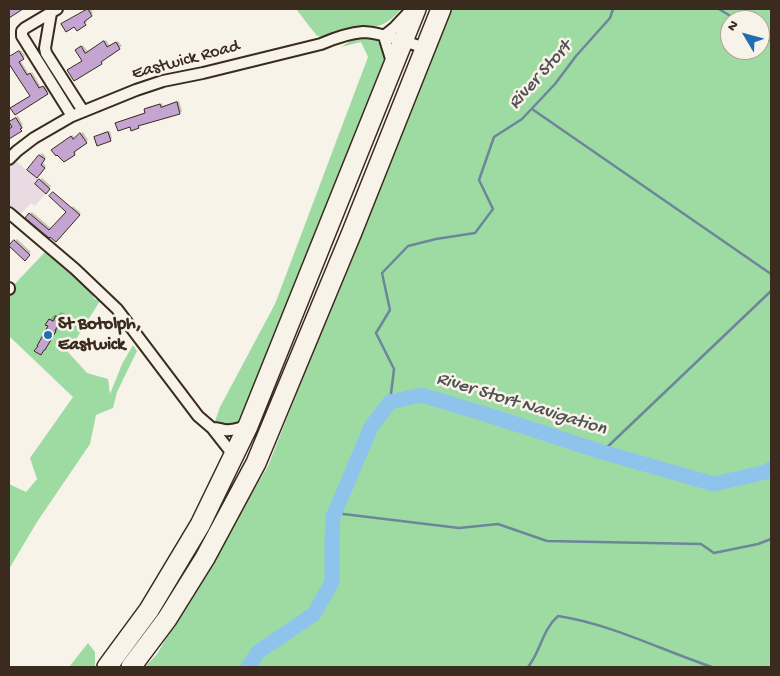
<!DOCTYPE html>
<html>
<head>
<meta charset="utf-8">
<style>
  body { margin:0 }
  #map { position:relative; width:780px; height:676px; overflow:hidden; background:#f7f3e8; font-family:"Gochi Hand",sans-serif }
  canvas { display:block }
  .frame { position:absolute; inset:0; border:10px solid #3b2a1e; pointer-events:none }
  .north { position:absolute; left:720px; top:10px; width:50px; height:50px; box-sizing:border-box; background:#f7f3e8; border:1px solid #aca397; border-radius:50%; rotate:307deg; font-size:14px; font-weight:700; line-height:20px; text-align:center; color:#3b2a1e }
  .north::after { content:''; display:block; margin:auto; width:18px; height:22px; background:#1f6fb2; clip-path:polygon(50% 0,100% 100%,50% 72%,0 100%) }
</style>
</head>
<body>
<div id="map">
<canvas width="780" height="676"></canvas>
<div class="frame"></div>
<div class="north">N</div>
</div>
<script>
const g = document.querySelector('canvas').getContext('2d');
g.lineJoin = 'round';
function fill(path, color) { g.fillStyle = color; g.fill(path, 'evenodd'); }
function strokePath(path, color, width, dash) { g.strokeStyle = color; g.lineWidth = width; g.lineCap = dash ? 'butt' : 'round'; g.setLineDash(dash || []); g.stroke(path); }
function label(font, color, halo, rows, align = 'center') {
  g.font = font + ' "Gochi Hand",sans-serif'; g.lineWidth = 5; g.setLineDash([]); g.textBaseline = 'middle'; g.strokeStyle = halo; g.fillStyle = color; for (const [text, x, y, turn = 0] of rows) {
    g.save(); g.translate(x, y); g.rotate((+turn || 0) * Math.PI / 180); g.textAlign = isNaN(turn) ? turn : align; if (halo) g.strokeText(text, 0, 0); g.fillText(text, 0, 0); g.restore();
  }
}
fill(new Path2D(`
  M13,159L50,189L35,206L31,203L20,215L9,206V167Z`), '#e8dbe1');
fill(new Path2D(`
  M296,9H401C395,17 383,27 372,27C368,27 365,25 361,26C347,27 335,32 323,37L317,36Z
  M449,9H771V667H145L157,654L268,466ZM730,20H760V50H730Z
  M357,37L375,38L383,46L386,55L376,90L243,421C234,424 224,428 214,424L220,407L275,304L368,57L361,42L341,47Z
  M45,252C58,261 91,283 94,299L100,301L68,352L87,373L108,379L110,394L122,364L133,345L137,351L117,392L113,408L96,415L90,444L37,522L9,569V484L26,492L37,479L30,458L73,397L9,336V290Z
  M88,643L95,652V666L69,667Z`), '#9edba3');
fill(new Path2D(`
  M88,9H91L93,13L85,19L87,22L85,24L74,25L64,23Z
  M106,40L110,46L118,41L122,46L102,59L103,61L101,63L83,61L78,48L83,45L88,52Z
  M21,50L25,56L20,60L29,74L32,72L41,87L46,85L50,91L15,113L31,96L11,65L9,67V58Z
  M179,101L182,111L180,113L140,125L138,127L116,124L118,122L146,112V109L148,107L162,103L163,106Z
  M18,116L23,125L22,126L23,128L9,138V122Z
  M110,131L112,138L110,140L95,138L97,136Z
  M83,132L88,140L75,150L76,152L74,154L55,148L73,135L75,138Z
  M42,153L46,157L42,162L46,166L36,176L28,169Z
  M42,178L51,186L46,192L36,184Z
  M73,206L81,213L56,241L27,217L32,212L52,229Z
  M17,239L31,252L25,259L10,246Z
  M61,312L65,314L58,326H60L49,344L40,354L49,326L50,320L54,315L57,316Z`), '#0003');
strokePath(new Path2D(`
  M719,9L737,20
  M760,34L771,41
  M532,109L771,274
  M390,402L394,369L376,333L390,310L382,273L408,246L436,239L475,233L493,209L479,180L494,137L522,119L555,84L576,56L610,18L613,9
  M602,452L771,291
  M335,513L459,528L498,524L547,541L701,544L714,553L758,544L771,539
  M528,667C541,651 542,630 558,616C611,624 661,650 712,667`), '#6d869a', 2.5);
strokePath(new Path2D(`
  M248,667L258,652L314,614L332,582V544L333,517L371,427L390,402L421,395L488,415L602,452L714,484L766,472L771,469`), '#8ec4ec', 15);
const building = new Path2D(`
  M9,9H23L9,18Z
  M88,9L92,16L84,22L86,25L77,31L74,27L66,32L61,24Z
  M104,41L107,47L116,42L120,49L101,62L102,64L74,81L67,70L82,61L75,50L81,46L85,53Z
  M19,51L24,59L19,62L27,75L30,73L39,88L43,86L48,94L15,115L10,108L30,96L9,64V57Z
  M177,102L180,114L138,126L139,128L131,131L130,127L118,131L115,123L145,113L144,109L160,104L161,107Z
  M16,118L22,128L20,129L22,131L9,139V129L12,127L9,122Z
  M108,132L111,141L97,146L94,137Z
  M80,133L87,143L74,152L75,155L64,162L57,155L56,156L51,150L71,136L73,139Z
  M39,155L45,159L41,165L45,168L37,178L27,170Z
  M39,179L50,189L46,194L35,184Z
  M53,192L80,215L56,242L50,237L49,238L25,218L29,213L49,230L66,212L49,196Z
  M14,240L30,255L25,261L9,246Z
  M56,316L61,319L55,331H56L45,350H44L41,355L34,351L38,346H37L48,326L45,325L49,319L53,321Z`);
fill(building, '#c4a4d0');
strokePath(building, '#3b2a1e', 1);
const street = new Path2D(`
  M57,9L25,28L22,31V36L72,116
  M51,13L45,48L46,53L83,111
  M392,62L384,36L394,28L410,11
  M9,159L17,151L34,138L72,116L136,90L163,81L203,73L321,44C335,38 349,33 363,32C380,32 409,43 425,48
  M9,213L75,269L117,309L198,416L212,428L234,456
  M9,288V289
  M212,428C217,428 220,429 225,430C232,431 240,428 247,426`);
const highway = new Path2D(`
  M107,667L149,610L200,525L248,426L416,9
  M131,667L167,619L205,558L256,463L352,232L441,9`);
strokePath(street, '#3b2a1e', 14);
strokePath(highway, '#3b2a1e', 22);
strokePath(street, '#f7f3e8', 10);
strokePath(highway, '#f7f3e8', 19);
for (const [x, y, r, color] of [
  [48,335,5,"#1f6fb2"]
]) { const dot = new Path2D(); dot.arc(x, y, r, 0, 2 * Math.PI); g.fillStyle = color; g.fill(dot); strokePath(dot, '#f7f3e8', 2); }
label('18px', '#3b2a1e', '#f7f3e8', [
  ["Eastwick Road",186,61,-15]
]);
label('bold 18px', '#3b2a1e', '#f7f3e8', [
  ["St Botolph,",58,325],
  ["Eastwick",58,346]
], 'left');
label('italic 19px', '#505052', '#f7f3e8', [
  ["River Stort",541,76,-48],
  ["River Stort Navigation",521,405,17]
]);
</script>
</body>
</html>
